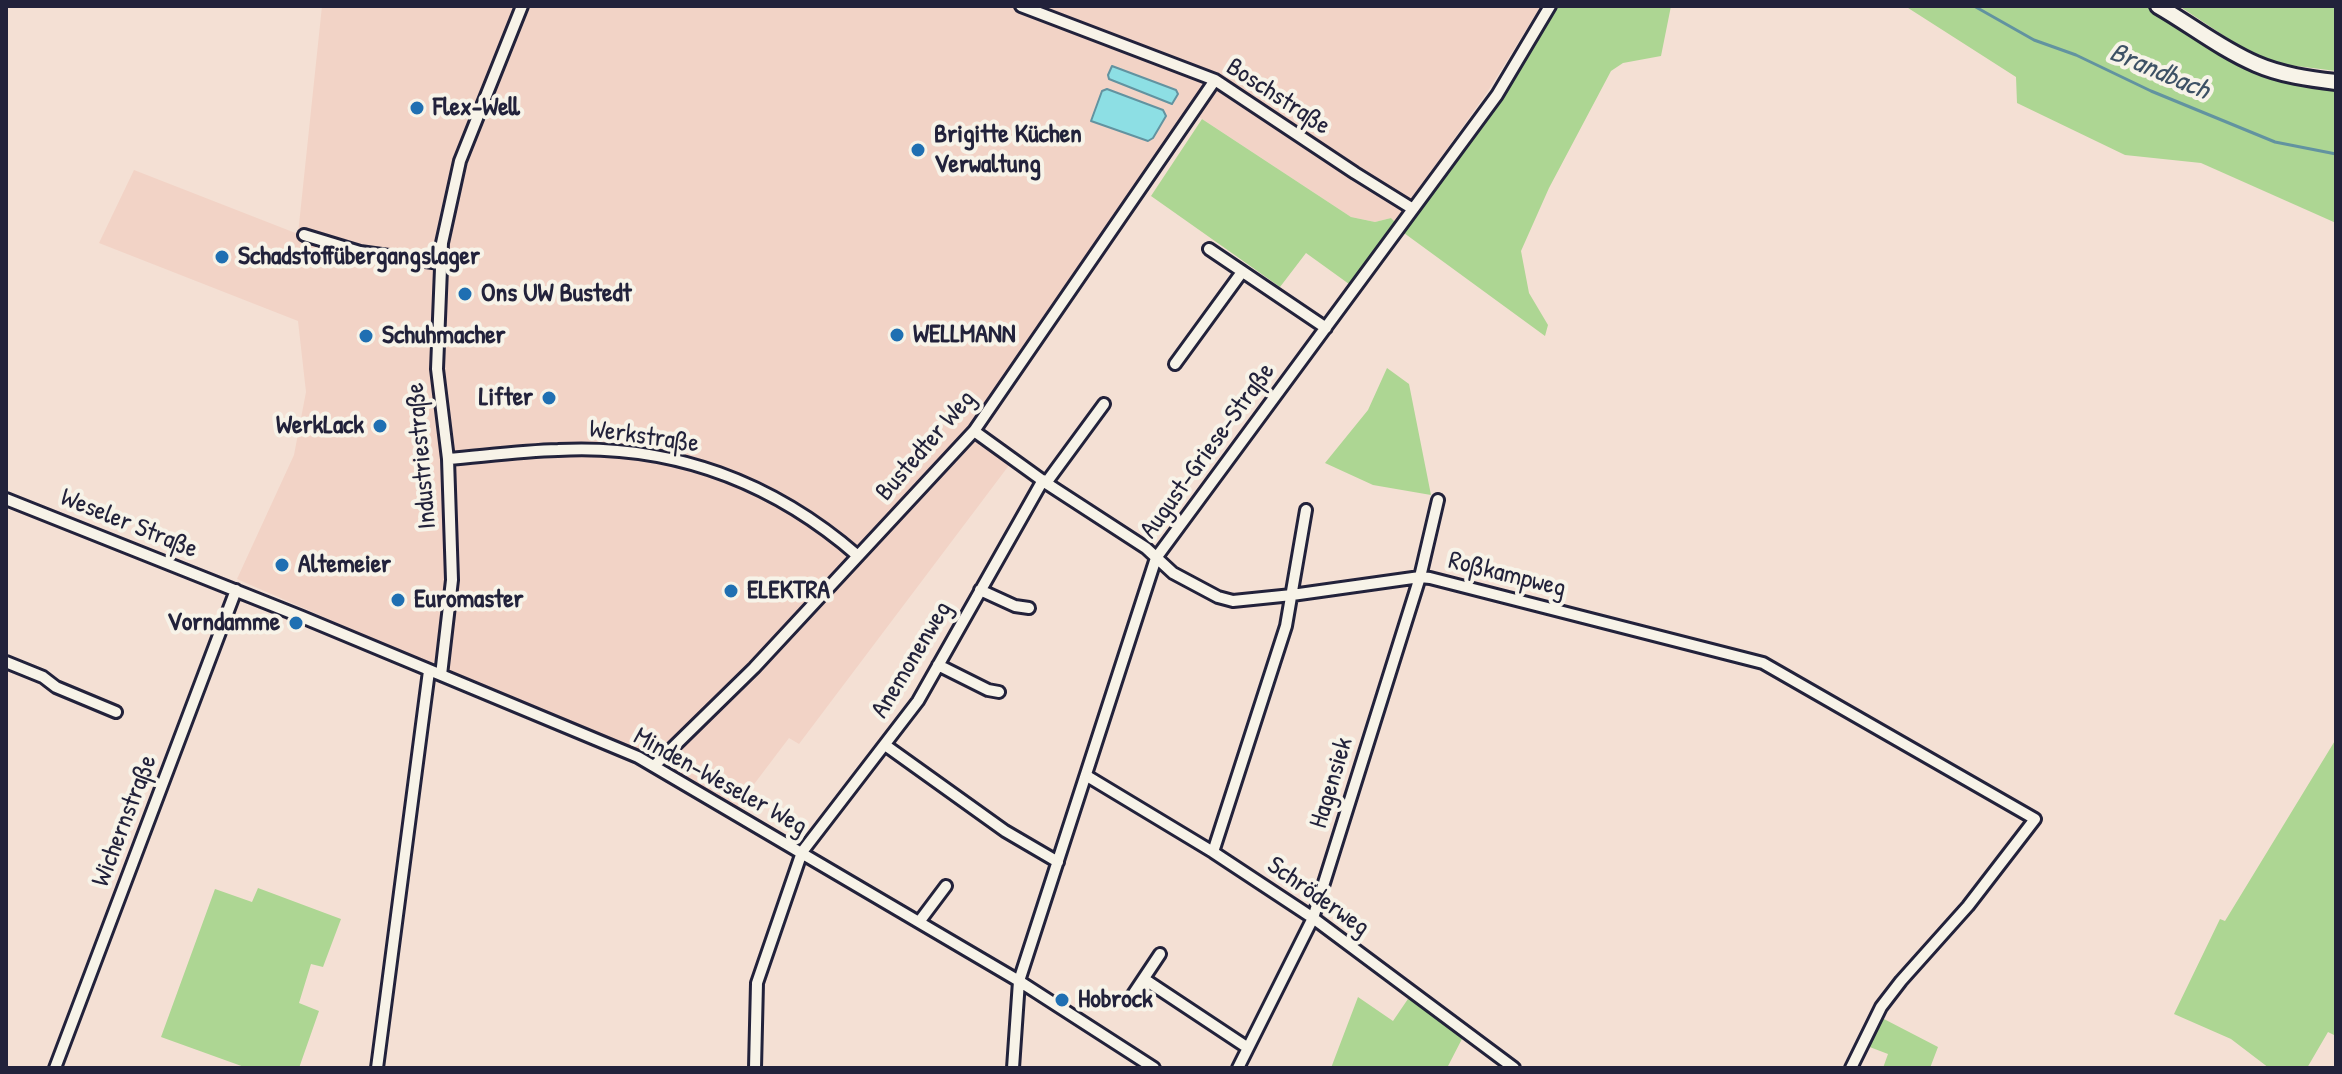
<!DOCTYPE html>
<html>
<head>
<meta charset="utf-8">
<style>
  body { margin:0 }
  #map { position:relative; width:2342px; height:1074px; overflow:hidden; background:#f4e0d4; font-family:"Patrick Hand",sans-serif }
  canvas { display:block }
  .frame { position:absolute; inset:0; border:8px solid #22223b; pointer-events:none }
</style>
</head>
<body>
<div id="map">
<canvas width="2342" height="1074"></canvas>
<div class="frame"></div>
</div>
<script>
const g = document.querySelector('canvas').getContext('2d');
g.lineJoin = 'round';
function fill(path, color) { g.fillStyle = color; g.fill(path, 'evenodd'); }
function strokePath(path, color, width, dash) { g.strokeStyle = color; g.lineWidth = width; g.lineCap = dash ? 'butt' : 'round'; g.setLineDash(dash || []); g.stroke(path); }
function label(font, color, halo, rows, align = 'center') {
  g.font = font + ' "Patrick Hand",sans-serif'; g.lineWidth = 8; g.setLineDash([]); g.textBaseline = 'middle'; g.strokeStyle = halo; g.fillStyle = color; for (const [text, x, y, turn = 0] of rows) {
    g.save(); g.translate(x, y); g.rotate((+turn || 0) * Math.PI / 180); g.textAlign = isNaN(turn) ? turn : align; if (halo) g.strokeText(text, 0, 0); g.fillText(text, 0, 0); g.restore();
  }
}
fill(new Path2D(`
  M322,6H1541L1488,91L1395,222L1391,218L1375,222L1351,217L1190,111L976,417L980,442L1010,464L799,744L789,738L736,808L641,752L422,660L237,579L294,455L306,392L298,321L99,243L134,170L298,234Z`), '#f2d3c6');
fill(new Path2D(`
  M1556,6H1671L1661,56L1623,63L1611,71L1549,188L1521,251L1529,293L1548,325L1545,336L1404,233L1433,188L1501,102Z
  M1905,6H2147L2234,60L2336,88V223L2201,163L2125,155L2017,103L2016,77Z
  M2179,6H2336V71L2281,64L2244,49Z
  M1202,119L1351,217L1375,222L1391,218L1395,222L1349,284L1306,253L1280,287L1151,196Z
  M1387,368L1409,384L1431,495L1373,485L1325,463L1368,410Z
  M2336,739V1036L2328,1032L2307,1068H2269L2231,1039L2174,1014L2220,919L2225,921Z
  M258,888L341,919L323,967L311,964L299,1003L319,1011L299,1068H247L161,1037L215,889L252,902Z
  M1412,993L1464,1035L1447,1068H1331L1358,997L1393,1021Z
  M1882,1018L1938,1047L1930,1068H1883L1888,1054L1867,1046Z`), '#add693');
const water = new Path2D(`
  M1112,66L1176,90L1178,94L1172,104L1109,79L1108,75Z
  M1107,89L1163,110L1166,116L1153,138L1148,141L1091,121L1102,91Z`);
fill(water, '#8ddfe4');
strokePath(water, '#6293a0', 2);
strokePath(new Path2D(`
  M1974,6L2034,40L2076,55L2151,91L2275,142L2336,154`), '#6293a0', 3);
const minor = new Path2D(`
  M1021,6L1215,80L1355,173L1413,209
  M304,235L360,252L440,263
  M1209,249L1326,328
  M1175,364L1242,272
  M974,431L1046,483L1146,548L1173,573L1218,597L1233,601L1292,595L1420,577L1430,578L1763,663L2035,819L1968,906L1901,981L1881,1007L1851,1068
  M448,459C484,456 521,451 558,450C672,444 773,482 858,556
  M1046,483L1104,404
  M6,499L302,617L638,757L1019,981L1154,1068
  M980,590L1015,606L1029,608
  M6,662L43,677L56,687L116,712
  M938,665L988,690L999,692
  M441,675L452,580L448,459L437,369L442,243L460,161L522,6
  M885,745L1005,831L1058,862
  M655,765L754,668L974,431L1215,80
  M1087,776L1213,852L1313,918L1514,1068
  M1213,852L1286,626L1306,510
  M919,922L946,886
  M1144,979L1248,1048
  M1132,996L1160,954
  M55,1068L236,590
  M377,1068L429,671
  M755,1068L757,983L802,852L918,701L1043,480
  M1013,1068L1019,981L1156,558L1497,95L1550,6
  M1238,1068L1313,918L1420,577L1438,500`);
const major = new Path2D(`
  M2158,6C2191,25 2221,49 2256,64C2281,75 2310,79 2336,82`);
strokePath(minor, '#22223b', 16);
strokePath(major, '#22223b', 20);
strokePath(minor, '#f7f3e8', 10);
strokePath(major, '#f7f3e8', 14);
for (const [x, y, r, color] of [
  [417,108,8,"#1f6fb2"],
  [918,150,8,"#1f6fb2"],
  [222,257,8,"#1f6fb2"],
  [465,294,8,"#1f6fb2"],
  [897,335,8,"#1f6fb2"],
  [366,336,8,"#1f6fb2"],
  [549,398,8,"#1f6fb2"],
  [380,426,8,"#1f6fb2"],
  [282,565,8,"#1f6fb2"],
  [731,591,8,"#1f6fb2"],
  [398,600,8,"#1f6fb2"],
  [296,623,8,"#1f6fb2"],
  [1062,1000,8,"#1f6fb2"]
]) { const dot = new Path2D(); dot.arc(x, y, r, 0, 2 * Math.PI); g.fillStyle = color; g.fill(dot); strokePath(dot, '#f7f3e8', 3); }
label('26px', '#22223b', '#f7f3e8', [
  ["Boschstraße",1278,97,33],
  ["Werkstraße",644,437,8],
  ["Bustedter Weg",926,446,-49],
  ["August-Griese-Straße",1208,451,-54],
  ["Industriestraße",422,456,-95],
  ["Weseler Straße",129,524,22],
  ["Roßkampweg",1507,575,14],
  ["Anemonenweg",912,660,-59],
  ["Minden-Weseler Weg",720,782,29],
  ["Hagensiek",1332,783,-73],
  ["Wichernstraße",125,821,-69],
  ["Schröderweg",1318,897,35]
]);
label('bold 26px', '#22223b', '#f7f3e8', [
  ["Flex-Well",433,108],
  ["Brigitte Küchen",934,135],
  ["Verwaltung",934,165],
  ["Schadstoffübergangslager",238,257],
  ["Ons UW Bustedt",481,294],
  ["WELLMANN",913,335],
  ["Schuhmacher",382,336],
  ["Lifter",533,398,"right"],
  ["WerkLack",364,426,"right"],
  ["Altemeier",298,565],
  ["ELEKTRA",747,591],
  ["Euromaster",414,600],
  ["Vorndamme",280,623,"right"],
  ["Hobrock",1078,1000]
], 'left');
label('italic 28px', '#3d5165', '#f7f3e8', [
  ["Brandbach",2159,72,23]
]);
</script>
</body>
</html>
